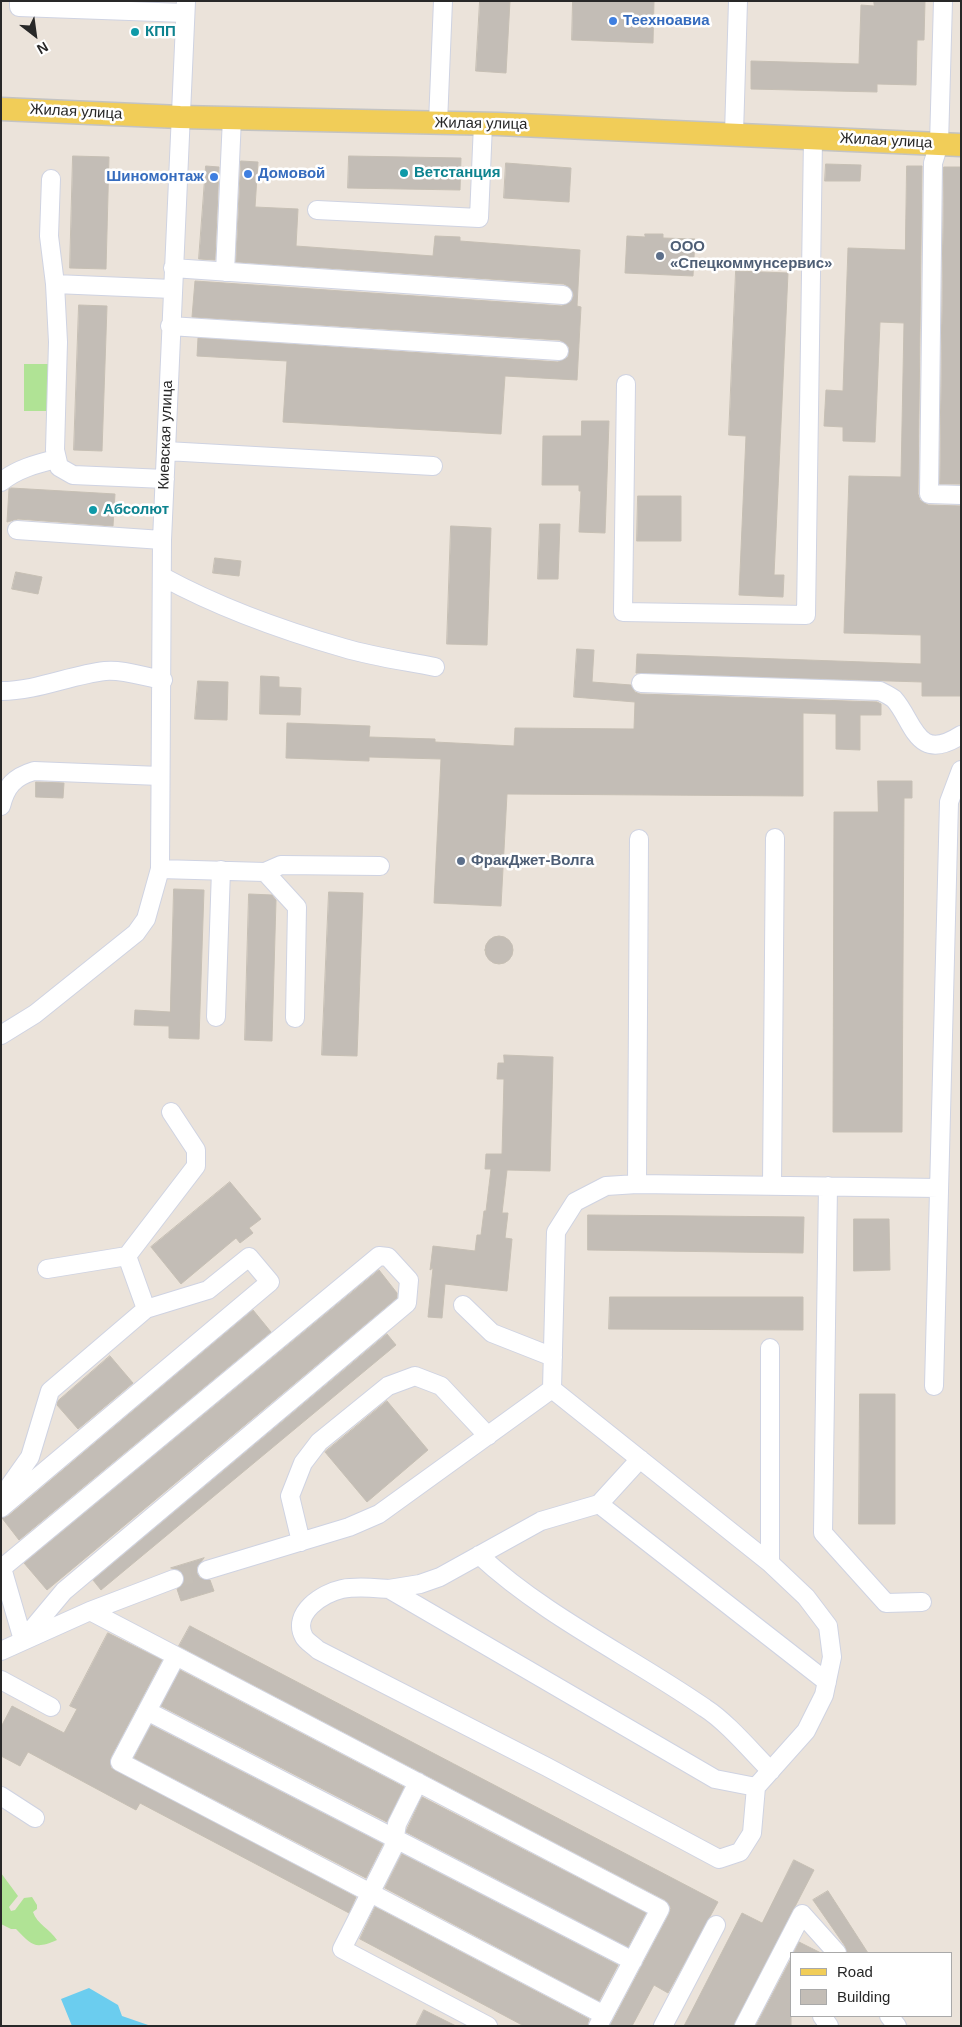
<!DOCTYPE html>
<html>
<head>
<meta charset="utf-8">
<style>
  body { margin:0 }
  #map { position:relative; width:962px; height:2027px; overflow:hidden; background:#ebe3da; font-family:Arial,sans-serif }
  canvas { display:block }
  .frame { position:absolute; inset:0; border:2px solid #282828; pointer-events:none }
  .legend { position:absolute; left:790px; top:1952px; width:162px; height:65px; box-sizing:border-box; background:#fff; border:1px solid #a9a9a9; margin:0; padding:6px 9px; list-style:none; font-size:15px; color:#282828 }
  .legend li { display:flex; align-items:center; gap:10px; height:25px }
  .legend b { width:25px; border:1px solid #a9a9a9 }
  .north { position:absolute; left:10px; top:10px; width:50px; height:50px; -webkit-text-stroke:4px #fff; paint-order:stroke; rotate:150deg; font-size:14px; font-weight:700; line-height:20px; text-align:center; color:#282828 }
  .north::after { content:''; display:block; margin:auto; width:18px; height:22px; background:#282828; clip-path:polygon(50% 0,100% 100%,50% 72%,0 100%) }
</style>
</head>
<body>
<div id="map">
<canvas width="962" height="2027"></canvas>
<div class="frame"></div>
<ul class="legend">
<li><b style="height:6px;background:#f1cd58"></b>Road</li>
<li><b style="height:14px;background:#c3bdb6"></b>Building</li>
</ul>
<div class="north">N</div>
</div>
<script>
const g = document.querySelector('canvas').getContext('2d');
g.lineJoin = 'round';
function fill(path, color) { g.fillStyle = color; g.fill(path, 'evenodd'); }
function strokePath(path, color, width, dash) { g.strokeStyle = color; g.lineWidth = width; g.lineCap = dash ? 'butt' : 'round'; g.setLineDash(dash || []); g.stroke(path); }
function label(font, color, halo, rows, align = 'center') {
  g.font = font + ' Arial,sans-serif'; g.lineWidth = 5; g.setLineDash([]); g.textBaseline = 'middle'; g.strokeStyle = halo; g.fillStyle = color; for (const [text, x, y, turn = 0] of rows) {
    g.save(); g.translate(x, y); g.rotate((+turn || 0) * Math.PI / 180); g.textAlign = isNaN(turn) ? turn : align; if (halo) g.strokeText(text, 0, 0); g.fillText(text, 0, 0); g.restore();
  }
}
fill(new Path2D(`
  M24,364H53L52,411H24Z
  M1,1873L18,1896L9,1907L11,1911L15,1910L24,1898L32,1897L37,1905V1909L33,1912C37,1924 50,1929 57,1940C34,1950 32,1945 16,1929H11L1,1924Z`), '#b0e395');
fill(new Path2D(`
  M89,1988L118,2005L122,2016L151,2026H72L61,1999Z`), '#6bcdef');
const building = new Path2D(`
  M480,1H510L506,73L476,71Z
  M573,1H654L653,43L572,40Z
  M874,1H925L924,40H917L916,85L877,84V92L751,89V61L859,64L861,5L874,6Z
  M73,156L109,157L106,269L70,268Z
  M349,156L461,158L460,190L348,188Z
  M241,161L258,162L255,207L298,209L296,246L433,256L435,236L460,237V241L580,250L577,306L581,307L577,380L505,376L501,434L283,422L287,361L197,356L198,338L558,362L568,357L569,347L560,340L192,317L195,281L562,306L571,301L574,295L569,287L564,284L236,262Z
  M506,163L571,168L569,202L504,198Z
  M826,164L861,165L860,181H825Z
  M206,166L219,167L215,260L199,259Z
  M907,166H922L918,494L920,500L928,505L961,506V696H922V682L636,673L637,654L921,664V635L844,633L849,476L901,477L904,323L880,322L875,442L843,441V427L824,426L826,390L843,391L848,248L905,250Z
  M944,167H961V484H940Z
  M645,234H663V238L695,239L693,276L625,273L627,236L645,237Z
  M736,271L788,273L774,575H784L783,597L739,595L746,436L729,435Z
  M79,305L107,306L102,451L74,450Z
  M582,421H609L605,533L579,532L581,491H579V485H542L543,436H581Z
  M11,488L115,494L113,526L18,519L7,522L9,489Z
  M638,496H681V541H637Z
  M540,524H560L558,579H538Z
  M451,526L491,528L487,645L447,644Z
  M215,558L241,561L239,576L213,573Z
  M16,572L42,577L38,594L12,589Z
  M577,649L594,650L592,682L631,685L635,692L640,694L877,702L881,704V715H860V750L836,749V714L803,713V796L507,794L501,906L434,903L441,759L369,757V761L286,758L287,723L370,726L369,737L435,739V742L514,746L515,728L634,729L635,702L574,697Z
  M261,676L279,677V687L301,688L300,715L260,714Z
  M198,681L228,682L227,720L195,719Z
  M878,781H912V798H904L902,1132H833L834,812H878Z
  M36,782L64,783L63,798L36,797Z
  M174,889L204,890L199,1039L169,1038V1026L134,1025L135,1010L170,1012Z
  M329,892L363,893L357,1056L322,1055Z
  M249,894L272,895L276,900L272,1041L245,1040Z
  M485 950a14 14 0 1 1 28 0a14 14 0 1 1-28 0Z
  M504,1055L553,1057L550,1171L507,1170L502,1213H508L505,1238L512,1239L507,1291L445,1284L442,1318L428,1317L433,1268L430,1270L433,1246L475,1251L477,1235H481L484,1211H486L491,1169H485L486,1154H502L504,1079H497L498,1063H504Z
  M230,1182L261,1219L249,1228L253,1233L240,1243L236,1238L181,1284L151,1247Z
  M588,1215L804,1217L803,1253L588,1250Z
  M854,1219H889L890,1270L854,1271Z
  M379,1270L397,1293V1298L47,1590L24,1563Z
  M610,1297H803V1330L609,1329Z
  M253,1310L271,1332L19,1540L2,1518L8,1516Z
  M387,1334L396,1345L101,1590L93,1580Z
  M110,1356L133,1383L78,1429L57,1405L58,1401Z
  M860,1394H895V1524H859Z
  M387,1401L428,1450L367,1502L325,1452Z
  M204,1558L197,1567V1573L200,1578L210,1580L214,1591L181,1601L177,1589L182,1585L184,1576L180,1570L171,1568Z
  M190,1626L718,1902L668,1993L654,1985L632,2026H610L669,1914L671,1908L665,1900L179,1646Z
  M108,1633L162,1660L111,1757V1768L356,1897L349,1913L140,1803L136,1810L28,1752L20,1766L1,1756V1727L12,1706L64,1733L77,1709L70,1706Z
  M180,1670L404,1787L387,1822L161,1706Z
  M151,1725L383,1844L366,1878L134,1758Z
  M422,1797L646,1913L628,1947L406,1832Z
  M402,1854L618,1965L599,2001L385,1888Z
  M794,1860L814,1870L733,2026H684L742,1913L762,1923Z
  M828,1891L868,1953H847L845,1946L813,1900Z
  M375,1907L589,2019L587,2026H524L360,1939Z
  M799,1942L821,1953H794Z
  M791,1959V2026H756Z
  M424,2010L456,2026H416Z`);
fill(building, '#c3bdb6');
strokePath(building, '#c6bfb4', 1);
strokePath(new Path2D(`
  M174,1579L207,1570`), '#c4beb6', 18, [18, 9]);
const minor = new Path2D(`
  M19,1V7L185,13
  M943,1L939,144L933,163L929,494L961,495
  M438,123L443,1
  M734,134L738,1
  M51,179L49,236L55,284
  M317,210L479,218L483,124
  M173,268L563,295
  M225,272L232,118
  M170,326L559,351
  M626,384L623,612L806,615L813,138
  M166,451L433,466
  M165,479L73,475L59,467L55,450L58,342L55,284L172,289
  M1,482C17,469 36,464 56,459
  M17,530L162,540
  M163,577C220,608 281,630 344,648C374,657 405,661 435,667
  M641,683L880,691C884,693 890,696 894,699C914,721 916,764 961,735
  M1,691C37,691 70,675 105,671C122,669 145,677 163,680
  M1,806C6,786 14,777 34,771L160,776
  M639,839L637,1184L939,1188
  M160,869L265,872L297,907L295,1018
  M265,872L281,865L380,866
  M216,1017L221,870
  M1,1035L35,1014L136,933L146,919L160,869L162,540L186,1
  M772,1185L775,838
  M828,1186L823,1533L886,1603L922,1602
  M127,1256L196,1166V1150L171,1112
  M379,1256L388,1257L409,1280L407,1303L64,1591L23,1640L2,1568Z
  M47,1269L127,1256L146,1309
  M463,1305L492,1333L553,1357
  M934,1386L949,802L961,770
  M552,1389L556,1232L575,1202L606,1186L637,1184
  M1,1498L30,1457L50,1391L146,1309L208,1290L249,1257L270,1282L1,1508
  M599,1504L827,1682
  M301,1542L290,1496L303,1463L319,1442L388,1386L415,1376L441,1386L488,1436
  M479,1555C546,1617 630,1656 705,1708C727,1722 752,1752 771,1771
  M770,1563V1348
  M207,1570L349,1527L379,1514L552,1389L770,1563L806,1597L828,1626L832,1657L824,1695L806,1731L756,1787L752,1833L740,1852L719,1859L547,1767L318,1650C314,1646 306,1641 304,1637C291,1613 323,1593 342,1589C358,1586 373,1588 389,1589L715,1779L756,1787
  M389,1589L420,1584L440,1577L541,1521L599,1504L640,1459
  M90,1611L660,1909L598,2026
  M1,1651L90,1611L174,1579
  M176,1656L120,1762L604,2015
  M1,1680L51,1707
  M147,1711L633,1961
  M418,1782L397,1824L393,1848L342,1949L488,2026
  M1,1796L35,1818
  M822,2016L829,2026
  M889,2016L897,2026
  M663,2026L716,1925
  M744,2026L802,1914L837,1953`);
const major = new Path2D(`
  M1,109L180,117L498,124L961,145`);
strokePath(minor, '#cfd3e2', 20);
strokePath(major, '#c3c3c3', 25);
strokePath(minor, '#fff', 18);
strokePath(major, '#f1cd58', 22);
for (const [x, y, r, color] of [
  [613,21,5,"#3f7fe0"],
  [135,32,5,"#0f9aa8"],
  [404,173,5,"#0f9aa8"],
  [248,174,5,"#3f7fe0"],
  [214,177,5,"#3f7fe0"],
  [660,256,5,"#5c6f8a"],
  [93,510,5,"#0f9aa8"],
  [461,861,5,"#5c6f8a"]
]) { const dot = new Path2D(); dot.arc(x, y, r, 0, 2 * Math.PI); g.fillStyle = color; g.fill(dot); strokePath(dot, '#fff', 2); }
label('bold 15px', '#366cbe', '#fff', [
  ["Теехноавиа",623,21],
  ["Домовой",258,174],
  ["Шиномонтаж",204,177,"right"]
], 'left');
label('bold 15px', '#0d838f', '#fff', [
  ["КПП",145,32],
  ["Ветстанция",414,173],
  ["Абсолют",103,510]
], 'left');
label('15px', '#282828', '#fff', [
  ["Жилая улица",76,112,3],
  ["Жилая улица",481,124,1],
  ["Жилая улица",886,141,3],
  ["Киевская улица",166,435,-88]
]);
label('bold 15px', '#4e5e75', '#fff', [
  ["ООО",670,247],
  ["«Спецкоммунсервис»",670,264],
  ["ФракДжет-Волга",471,861]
], 'left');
</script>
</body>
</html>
